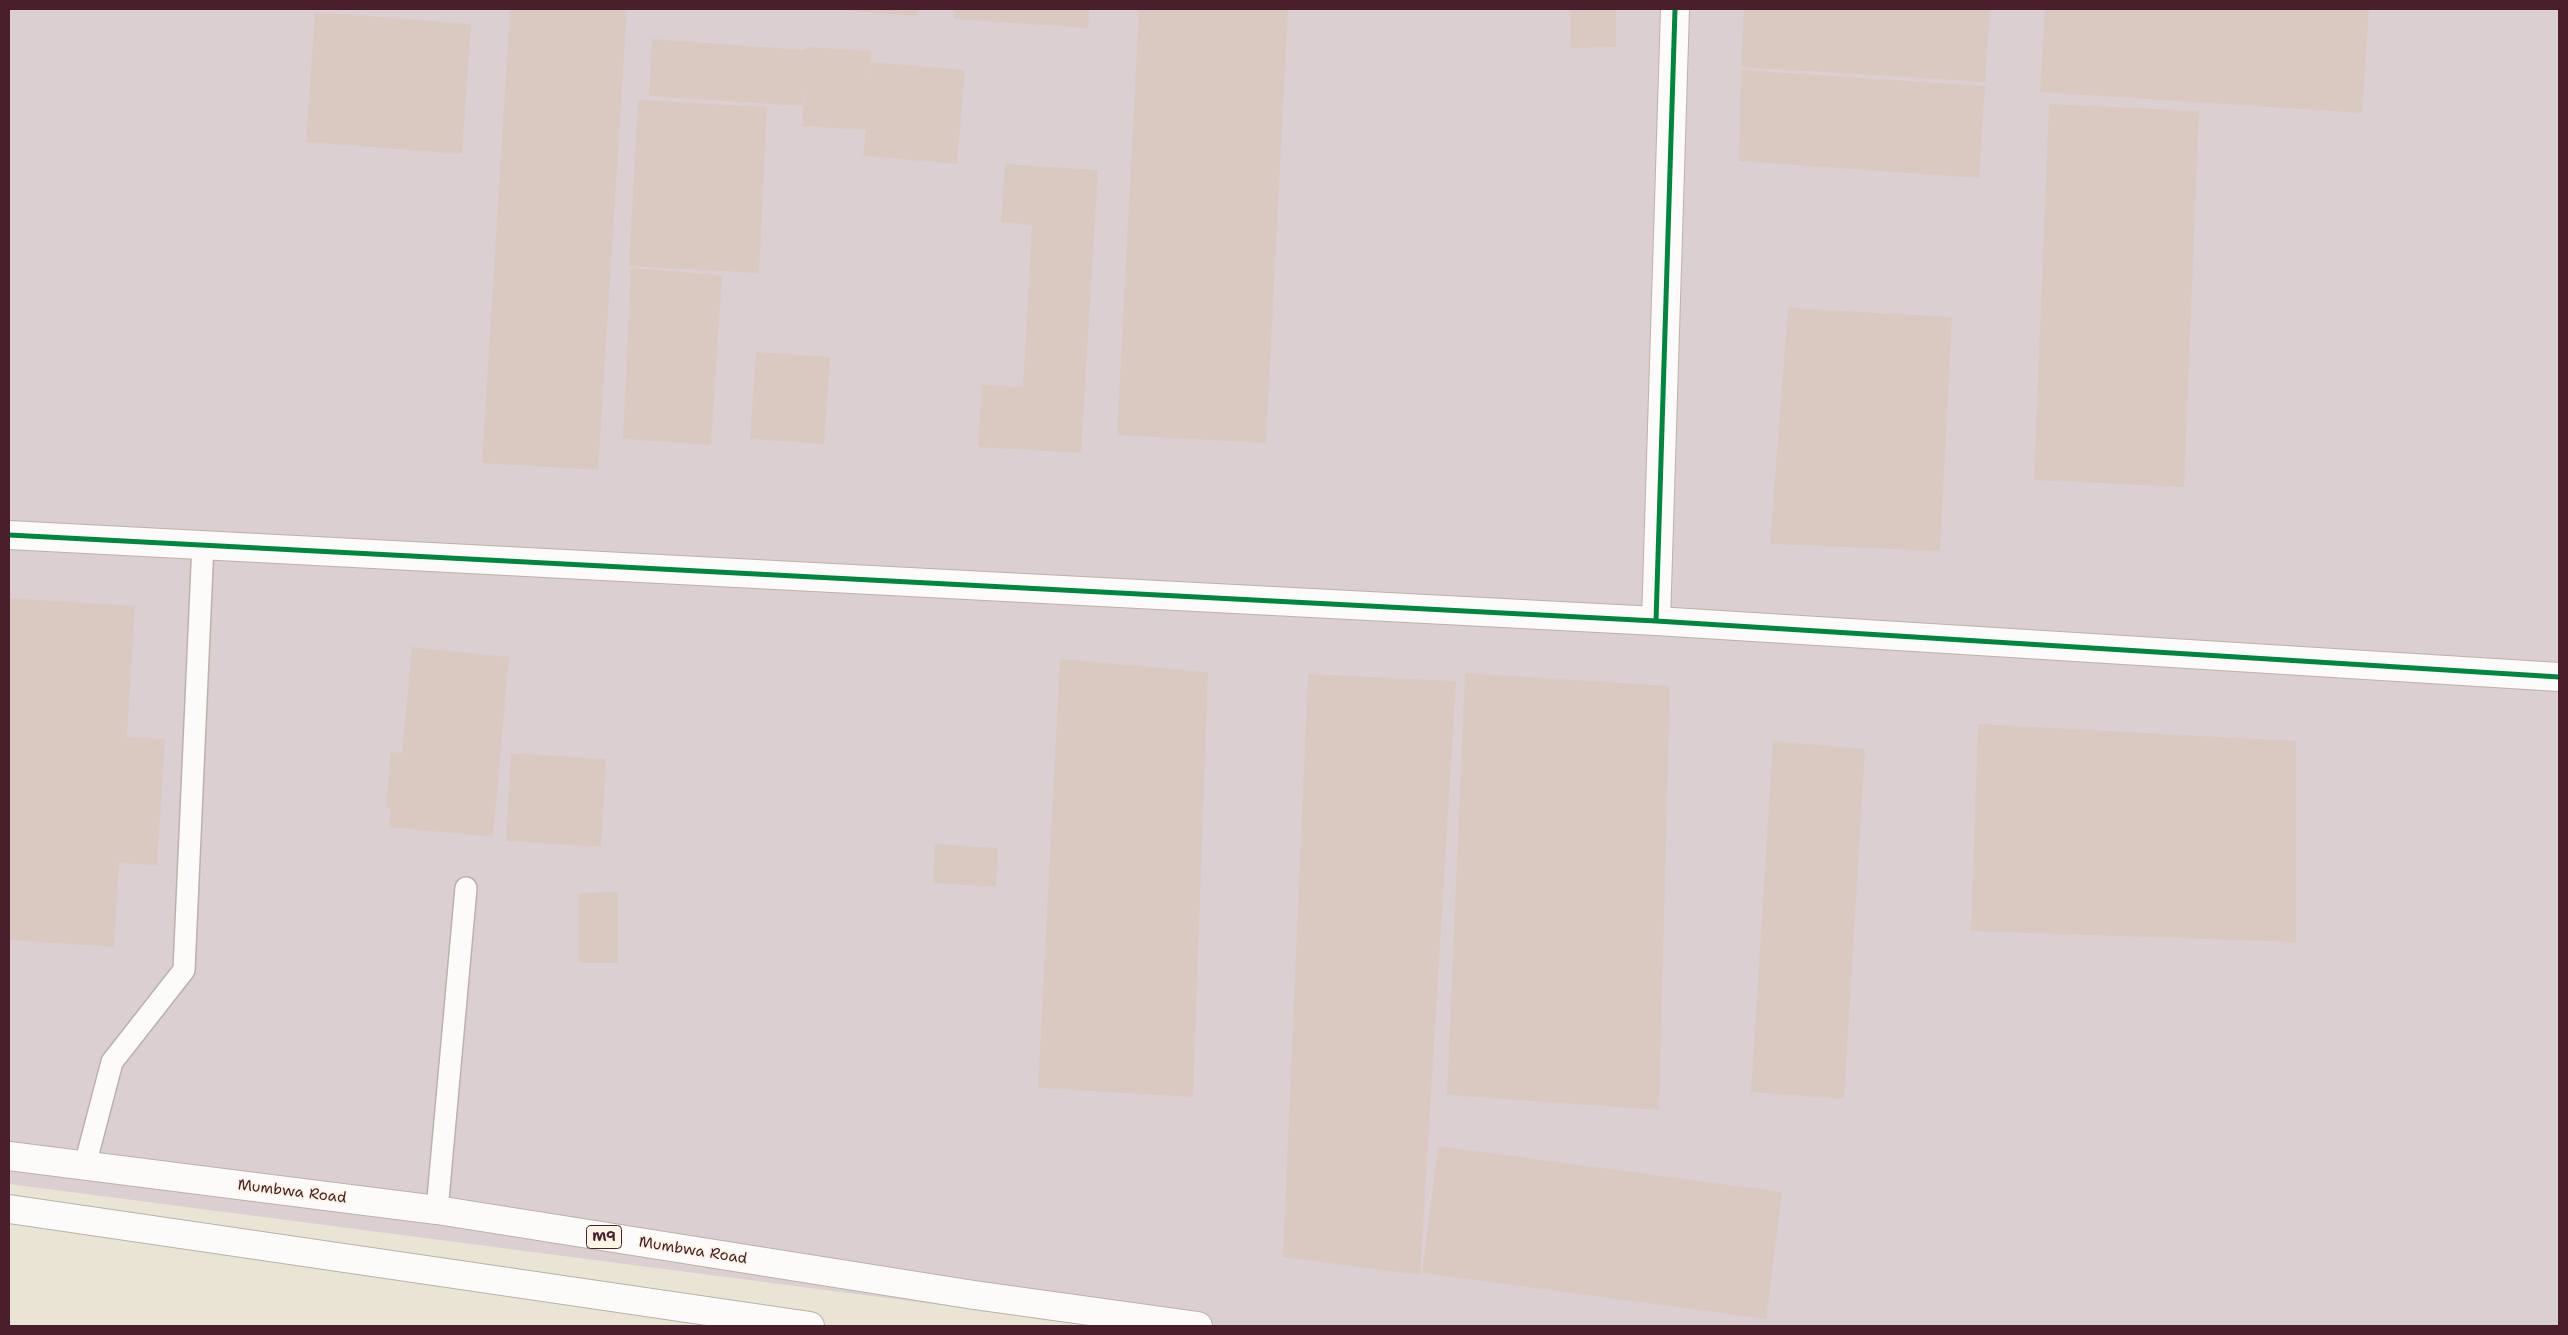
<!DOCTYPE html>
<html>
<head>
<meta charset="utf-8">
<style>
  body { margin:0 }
  #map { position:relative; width:2568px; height:1335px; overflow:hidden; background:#eae4d4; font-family:"Shantell Sans",sans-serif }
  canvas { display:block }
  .frame { position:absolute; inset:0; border:10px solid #4a1f2b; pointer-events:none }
</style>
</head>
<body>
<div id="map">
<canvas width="2568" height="1335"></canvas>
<div class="frame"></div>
</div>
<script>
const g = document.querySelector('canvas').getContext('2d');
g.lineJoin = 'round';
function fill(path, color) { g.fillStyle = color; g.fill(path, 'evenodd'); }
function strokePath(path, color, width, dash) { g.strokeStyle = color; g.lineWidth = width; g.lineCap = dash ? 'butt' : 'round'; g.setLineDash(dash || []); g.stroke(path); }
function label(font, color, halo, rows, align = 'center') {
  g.font = font + ' "Shantell Sans",sans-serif'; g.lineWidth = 4; g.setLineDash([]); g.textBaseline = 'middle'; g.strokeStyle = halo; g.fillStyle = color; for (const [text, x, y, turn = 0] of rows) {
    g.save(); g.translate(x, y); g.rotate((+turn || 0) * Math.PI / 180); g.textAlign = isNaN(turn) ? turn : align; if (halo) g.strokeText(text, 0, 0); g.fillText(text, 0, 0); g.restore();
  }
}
fill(new Path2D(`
  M9,9H2559V1326H1103L9,1184Z`), '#dccfd1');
fill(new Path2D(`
  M510,9H627L598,470L482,463Z
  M826,9H917V16Z
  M954,9H1089L1088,28L954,19Z
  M1139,9H1288L1266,443L1117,435Z
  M1570,9H1616V47L1571,48Z
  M1744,9H1990L1985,82L1741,67Z
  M2045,9H2369L2362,113L2040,92Z
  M315,12L471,24L462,154L306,142Z
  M652,39L806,50V47L871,51L869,82L871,62L965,70L957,164L863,156L866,130L802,126L804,92L802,106L649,96Z
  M1741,70L1985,86L1979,178L1739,161Z
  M638,100L767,107L759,273L629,266Z
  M2049,104L2199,111L2184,487L2034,480Z
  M1005,164L1098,170L1081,453L978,447L982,385L1023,387L1032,225L1001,222Z
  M631,268L722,275L711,445L623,439Z
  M1788,308L1952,317L1940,551L1770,544Z
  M756,352L830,357L824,444L750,439Z
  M9,598L135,606L127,737L165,739L157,865L119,863L114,947L9,940Z
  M412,647L509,657L493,837L389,827L391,808L386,807L391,752L402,753Z
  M1060,659L1208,672L1193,1097L1038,1088Z
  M1465,673L1670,686L1659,1110L1447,1095Z
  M1308,674L1456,681L1420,1275L1283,1257Z
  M1978,724L2296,741V942L1971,931Z
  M1773,741L1865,749L1844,1099L1751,1092Z
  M511,753L606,759L601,847L506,841Z
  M935,844L998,848L996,887L933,883Z
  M618,892V963H579V893Z
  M1438,1146L1782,1192L1766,1319L1422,1273Z`), '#dac9c1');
const lane = new Path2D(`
  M85,1165L112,1062L184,970L203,544
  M437,1210L466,888`);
const street = new Path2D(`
  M9,535L1656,621L2559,677
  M1656,621L1675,9`);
const primary = new Path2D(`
  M9,1156L437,1210L974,1295L1198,1326
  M9,1209L810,1326`);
strokePath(lane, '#bab2a9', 24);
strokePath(street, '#bab2a9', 30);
strokePath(primary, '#bab2a9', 30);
strokePath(lane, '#fcfbf9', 21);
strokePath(street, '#fcfbf9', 28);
strokePath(primary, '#fcfbf9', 28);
strokePath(new Path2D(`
  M9,535L1656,621L2559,677
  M1656,621L1675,9`), '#00873e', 5);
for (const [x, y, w] of [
  [604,1237,35]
]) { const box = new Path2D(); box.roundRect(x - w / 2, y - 11.5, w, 23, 4); g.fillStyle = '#fcf5e5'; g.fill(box); strokePath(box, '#4a1f2b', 1); }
label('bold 14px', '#4a1f2b', null, [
  ["M9",604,1237]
]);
label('15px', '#4a1f2b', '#fcf5e5', [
  ["Mumbwa Road",292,1192,7],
  ["Mumbwa Road",693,1251,9]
]);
</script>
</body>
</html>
